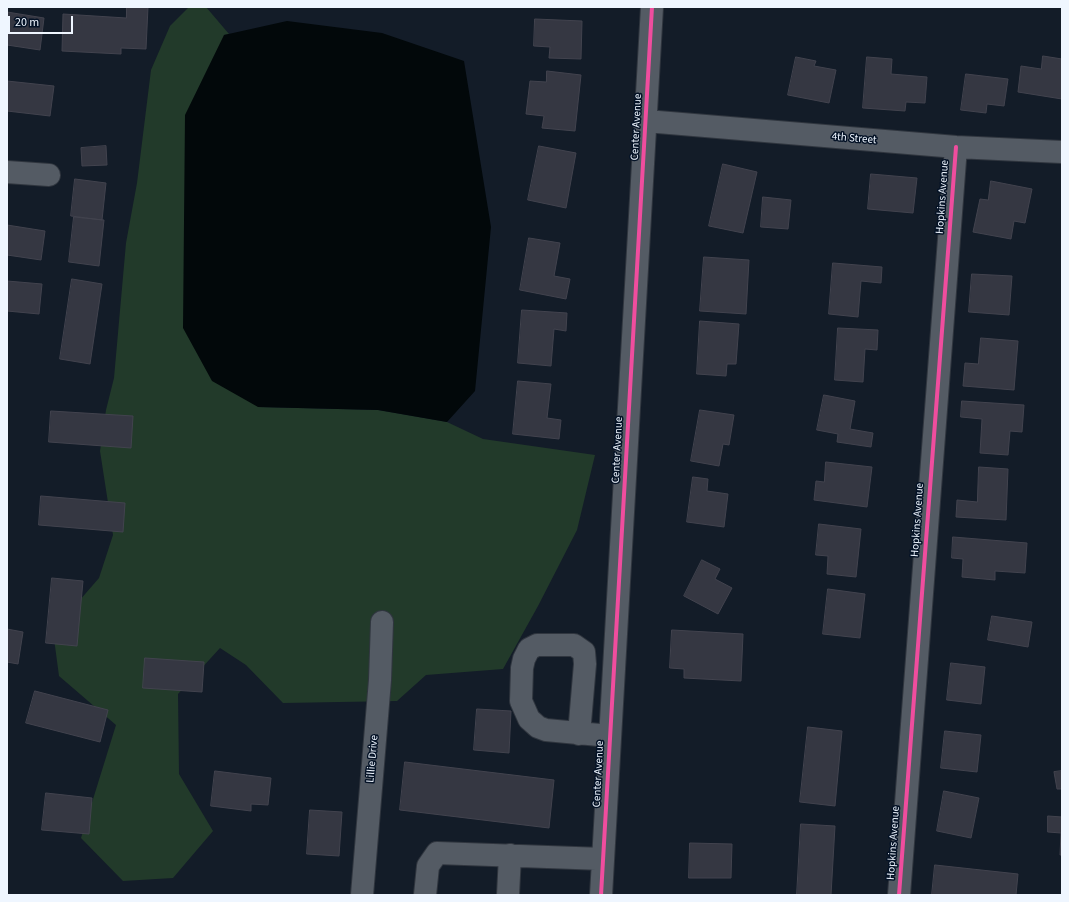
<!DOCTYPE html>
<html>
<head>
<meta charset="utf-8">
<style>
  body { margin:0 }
  #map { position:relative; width:1069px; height:902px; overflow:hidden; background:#131c28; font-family:"Source Sans 3",sans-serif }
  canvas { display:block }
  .frame { position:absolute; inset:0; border:8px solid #eff6ff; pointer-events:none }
  .scale { position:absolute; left:8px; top:16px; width:65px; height:18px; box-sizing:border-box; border:2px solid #eff6ff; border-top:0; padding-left:5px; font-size:12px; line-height:14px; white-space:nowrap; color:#eff6ff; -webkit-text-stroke:3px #041226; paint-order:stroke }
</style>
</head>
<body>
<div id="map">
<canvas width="1069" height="902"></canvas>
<div class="frame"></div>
<div class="scale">20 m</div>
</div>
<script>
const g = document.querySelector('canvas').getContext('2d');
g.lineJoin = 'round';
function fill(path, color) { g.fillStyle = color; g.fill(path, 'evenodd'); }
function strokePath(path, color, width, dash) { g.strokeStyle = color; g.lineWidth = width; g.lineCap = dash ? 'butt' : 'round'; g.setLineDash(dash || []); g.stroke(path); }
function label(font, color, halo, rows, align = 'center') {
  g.font = font + ' "Source Sans 3",sans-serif'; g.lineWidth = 3; g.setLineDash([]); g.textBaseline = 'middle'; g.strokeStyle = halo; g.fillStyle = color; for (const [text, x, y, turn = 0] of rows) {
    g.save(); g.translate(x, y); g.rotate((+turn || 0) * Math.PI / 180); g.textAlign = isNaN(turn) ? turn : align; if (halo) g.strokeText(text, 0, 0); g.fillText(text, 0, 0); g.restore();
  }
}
fill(new Path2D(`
  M189,7H206L229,34L224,35L258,407L378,410L447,422L483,439L595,455L577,530L538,606L503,669L426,675L397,701L283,703L246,665L220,648L178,694L179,774L213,831L173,878L123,881L81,838L116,725L59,676L53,631L99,578L113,535L100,451L106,410L114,378L126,243L137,183L151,70L170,26Z`), '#223a2a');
fill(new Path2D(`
  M287,21L382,33L464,61L491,227L475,391L447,422L378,410L258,407L212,381L183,328L185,115L224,35Z`), '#02080a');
const building = new Path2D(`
  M127,7H148L146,49L121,48V54L62,51L63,14L126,18Z
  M7,12L44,18L40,50L7,45Z
  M535,19L582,21L581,59L549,58L550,47L534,46Z
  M1043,56L1062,59V99L1018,92L1021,66L1041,69Z
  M796,57L816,61L814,66L836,70L829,103L788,95Z
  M867,57L892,59L891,74L927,77L925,103L906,102L905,111L863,108Z
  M547,71L581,75L575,131L542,128L544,116L526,114L530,81L546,82Z
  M966,74L1008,79L1004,106L987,104L986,113L961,110Z
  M7,81L54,86L50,116L7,111Z
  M106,146L107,165L82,166L81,148Z
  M539,146L576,153L566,208L528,200Z
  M723,164L757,172L743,233L709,226Z
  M871,174L917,178L913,213L868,209Z
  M75,179L106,183L102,220L71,216Z
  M991,181L1032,189L1025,223L1014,221L1011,239L973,232L980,199L988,200Z
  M763,197L791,200L788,229L761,227Z
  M74,217L104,220L99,266L69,262Z
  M7,225L45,231L41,260L7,255Z
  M529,238L560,243L554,276L570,279L566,299L520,290Z
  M704,257L749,260L746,314L700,311Z
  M833,263L882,267L881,283L861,281L858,317L829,314Z
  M972,274L1012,276L1009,315L969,312Z
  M72,279L102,284L90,364L60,359Z
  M7,281L42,284L39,314L7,311Z
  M522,310L567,313L566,331L554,329L551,366L518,363Z
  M700,321L739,324L736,364H727L726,376L697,374Z
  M838,328L878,330L877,350L865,349L863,382L835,380Z
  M981,338L1018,341L1014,390L963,386L965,363L978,364Z
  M518,381L551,384L547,418L561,420L559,439L513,434Z
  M824,395L855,401L850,429L873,433L871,447L837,442L838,434L817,430Z
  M962,401L1024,405L1022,432L1010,431L1008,455L980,453L982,419L961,417Z
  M700,410L734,415L729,445L723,444L719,466L691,461Z
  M51,411L133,416L131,448L49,442Z
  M826,462L872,467L867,507L814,500L816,481L824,482Z
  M979,467L1008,469L1006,520L956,517L957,500L977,502Z
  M693,477L708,479L707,491L728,494L724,527L687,522Z
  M41,496L125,503L123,532L39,525Z
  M819,524L861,529L856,577L827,574L828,556L816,555Z
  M953,537L1027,543L1025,573L995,571V580L962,577L963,559L952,558Z
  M702,560L720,569L715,579L732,588L718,614L684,596Z
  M52,578L83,581L77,646L46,643Z
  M828,589L865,594L860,638L823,634Z
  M992,616L1032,622L1028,647L988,640Z
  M7,629L23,632L18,664L7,662Z
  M672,630L743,634L741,681L684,678V669L670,668Z
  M145,658L204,662L202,692L143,688Z
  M951,663L985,667L981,704L947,700Z
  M35,691L108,710L100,742L26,723Z
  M477,709L511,711L509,753L474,750Z
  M808,727L842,731L835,806L800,802Z
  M945,731L981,735L977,772L941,768Z
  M405,762L554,780L549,828L400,810Z
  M215,771L271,778L268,805L251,804V811L211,806Z
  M1062,771V789H1057L1054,772Z
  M944,791L979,798L971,838L937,831Z
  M46,793L92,798L89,834L42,830Z
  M310,810L342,812L339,856L307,854Z
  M1048,816L1062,817V855H1060L1061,833L1048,832Z
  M801,824L835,826L831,895H797Z
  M690,843L732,844L731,878H689Z
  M935,865L1018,874L1016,895H932Z`);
fill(building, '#353742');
strokePath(building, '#42434e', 1);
const minor = new Path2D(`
  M646,121L956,147L1062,152
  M7,172L49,175
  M579,734L585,664L584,652L574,645H537L529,649L524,659L522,668L521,701L529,719L538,727L546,730L610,736
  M362,895L380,680L382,622
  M425,895L428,866L437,853L603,859
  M508,895L510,855
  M601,895L652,7
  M899,895L956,147`);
strokePath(minor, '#30363f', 24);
strokePath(minor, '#545b64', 22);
strokePath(new Path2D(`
  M601,895L652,7
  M899,895L956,147`), '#ef4d9e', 4);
label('11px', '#eff6ff', '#041226', [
  ["Center Avenue",637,127,-87],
  ["4th Street",854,139,5],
  ["Hopkins Avenue",943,197,-86],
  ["Center Avenue",618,450,-87],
  ["Hopkins Avenue",918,520,-86],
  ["Lillie Drive",373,759,-85],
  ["Center Avenue",599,774,-87],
  ["Hopkins Avenue",894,843,-86]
]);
</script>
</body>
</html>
